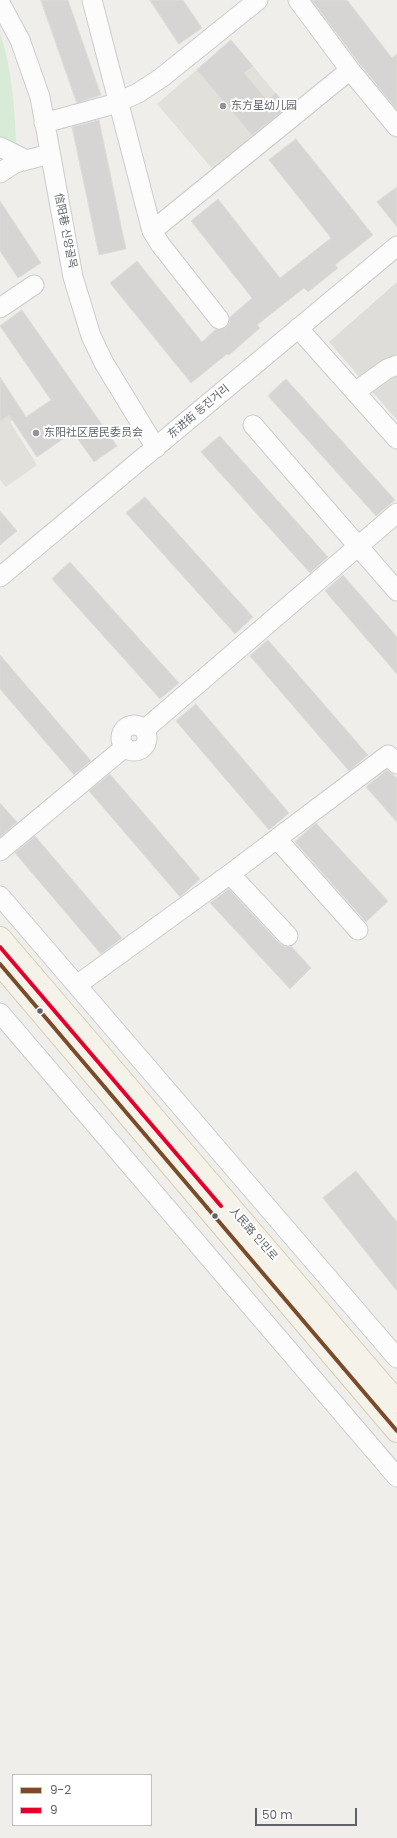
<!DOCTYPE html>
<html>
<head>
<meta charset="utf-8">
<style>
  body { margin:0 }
  #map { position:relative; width:397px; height:1838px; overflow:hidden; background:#efeeea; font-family:Poppins,sans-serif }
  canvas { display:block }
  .legend { position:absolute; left:12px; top:1774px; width:140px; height:52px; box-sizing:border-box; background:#fff; border:1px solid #bfc1c3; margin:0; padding:5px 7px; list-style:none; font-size:12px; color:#5f6368 }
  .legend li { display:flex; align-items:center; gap:8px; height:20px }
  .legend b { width:20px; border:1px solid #bfc1c3 }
  .scale { position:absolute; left:255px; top:1808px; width:102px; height:18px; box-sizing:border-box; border:2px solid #5f6368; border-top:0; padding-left:5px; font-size:12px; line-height:14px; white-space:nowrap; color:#5f6368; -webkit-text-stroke:3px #fff; paint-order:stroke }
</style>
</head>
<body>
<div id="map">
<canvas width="397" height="1838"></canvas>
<ul class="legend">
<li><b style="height:5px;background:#7a4b2a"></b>9-2</li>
<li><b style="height:5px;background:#e4002b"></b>9</li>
</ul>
<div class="scale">50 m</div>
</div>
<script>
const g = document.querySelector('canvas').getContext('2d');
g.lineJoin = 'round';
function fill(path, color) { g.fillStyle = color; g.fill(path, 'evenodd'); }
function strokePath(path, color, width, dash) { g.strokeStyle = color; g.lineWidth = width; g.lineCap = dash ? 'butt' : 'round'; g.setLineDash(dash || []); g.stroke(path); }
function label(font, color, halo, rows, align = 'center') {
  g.font = font + ' Poppins,"Noto Sans SC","Noto Sans KR",sans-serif'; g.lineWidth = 4; g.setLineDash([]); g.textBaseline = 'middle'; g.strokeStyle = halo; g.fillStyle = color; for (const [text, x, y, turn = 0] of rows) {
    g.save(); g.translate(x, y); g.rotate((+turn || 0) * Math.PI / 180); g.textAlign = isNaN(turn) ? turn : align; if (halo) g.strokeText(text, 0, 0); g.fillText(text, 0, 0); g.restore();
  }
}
fill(new Path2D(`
  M397,282V420L329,342Z`), '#dfddda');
fill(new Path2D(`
  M231,40L289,109L215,172L157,104Z
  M0,377L24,413L10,422L37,465L6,487L0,480Z`), '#e2e0da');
fill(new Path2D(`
  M0,33C13,71 14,111 17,151L0,162Z`), '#d8ebd6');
const building = new Path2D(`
  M41,0H68L101,95L77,103Z
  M150,0H183L202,28L179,44Z
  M312,0H347L392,58L397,54V110L359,63Z
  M231,40L253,66L244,73L267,100L276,93L288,107L252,135L197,70Z
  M99,120L126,249L99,255L72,127Z
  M296,139L373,235L335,265L338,268L308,292L304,288L257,325L260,328L229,355L227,354L191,383L110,283L137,261L202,342L216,329L225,328L229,323L230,317L252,298L191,221L218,199L280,278L331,238L269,160Z
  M397,187V227L377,202Z
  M0,201L41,263L18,278L0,251Z
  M22,310L117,446L94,462L73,432L37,457L9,415L0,421V377L26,417L51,400L0,326Z
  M286,379L395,500L376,516L268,396Z
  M220,436L328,557L310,573L201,452Z
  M145,497L253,617L235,634L126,513Z
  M0,511L17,531L0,545Z
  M70,562L179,683L160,699L52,579Z
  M343,575L397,637V674L325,591Z
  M268,640L368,755L349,771L250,656Z
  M0,655L91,761L74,775L0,689Z
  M196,704L289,813L269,830L176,721Z
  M387,770L397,778V822L366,787Z
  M110,774L200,879L180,897L89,791Z
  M0,803L17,822L0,837Z
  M316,823L388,901L366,922L295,842Z
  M35,836L122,938L101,954L15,853Z
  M229,889L280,944L285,947L291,946L311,968L290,989L210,903Z
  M356,1171L397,1222V1291L323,1198Z`);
fill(building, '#d6d5d3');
strokePath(building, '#deddd9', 1);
const minor = new Path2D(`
  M92,0L152,231L160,244L219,319
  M298,0L350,70L397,127
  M0,3L20,40L40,97L73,277L91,336L104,363L156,448
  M44,123L114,104L138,93L161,78L258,0
  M0,147L26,160
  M0,173L15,163L50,154
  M152,231L350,70
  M0,308L34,285
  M298,328L397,439
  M355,392L387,369L397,365
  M253,425L397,591
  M0,577L397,246
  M121 738a13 13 0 1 1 26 0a13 13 0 1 1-26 0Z
  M144,730L397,513
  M277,839L358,930
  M0,851L125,747
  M230,874L288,936
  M0,896L397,1358
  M77,985L230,874L388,755L397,764
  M0,1013L397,1477`);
const major = new Path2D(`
  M0,938L397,1402
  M0,964L397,1431`);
strokePath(minor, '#cbcccc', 21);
strokePath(major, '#d7ceb8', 24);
strokePath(minor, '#fdfcfc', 19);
strokePath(major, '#f4f2e9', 22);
strokePath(new Path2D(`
  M0,964L397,1431`), '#7a4b2a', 4);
strokePath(new Path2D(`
  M0,947L221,1206`), '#e4002b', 4);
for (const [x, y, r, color] of [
  [223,106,4,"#919496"],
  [36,433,4,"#919496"],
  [40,1011,3.5,"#5f6368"],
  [215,1216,3.5,"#5f6368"]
]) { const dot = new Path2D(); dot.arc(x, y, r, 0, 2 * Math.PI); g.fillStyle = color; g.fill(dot); strokePath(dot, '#fff', 1.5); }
label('11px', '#5f6368', '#fff', [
  ["东方星幼儿园",231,106],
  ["东阳社区居民委员会",44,433]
], 'left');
label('11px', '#5f6368', '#fff', [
  ["信阳巷 신양골목",65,231,79],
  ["东进街 동진거리",199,412,-40],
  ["人民路 인민로",253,1234,49]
]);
</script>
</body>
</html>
